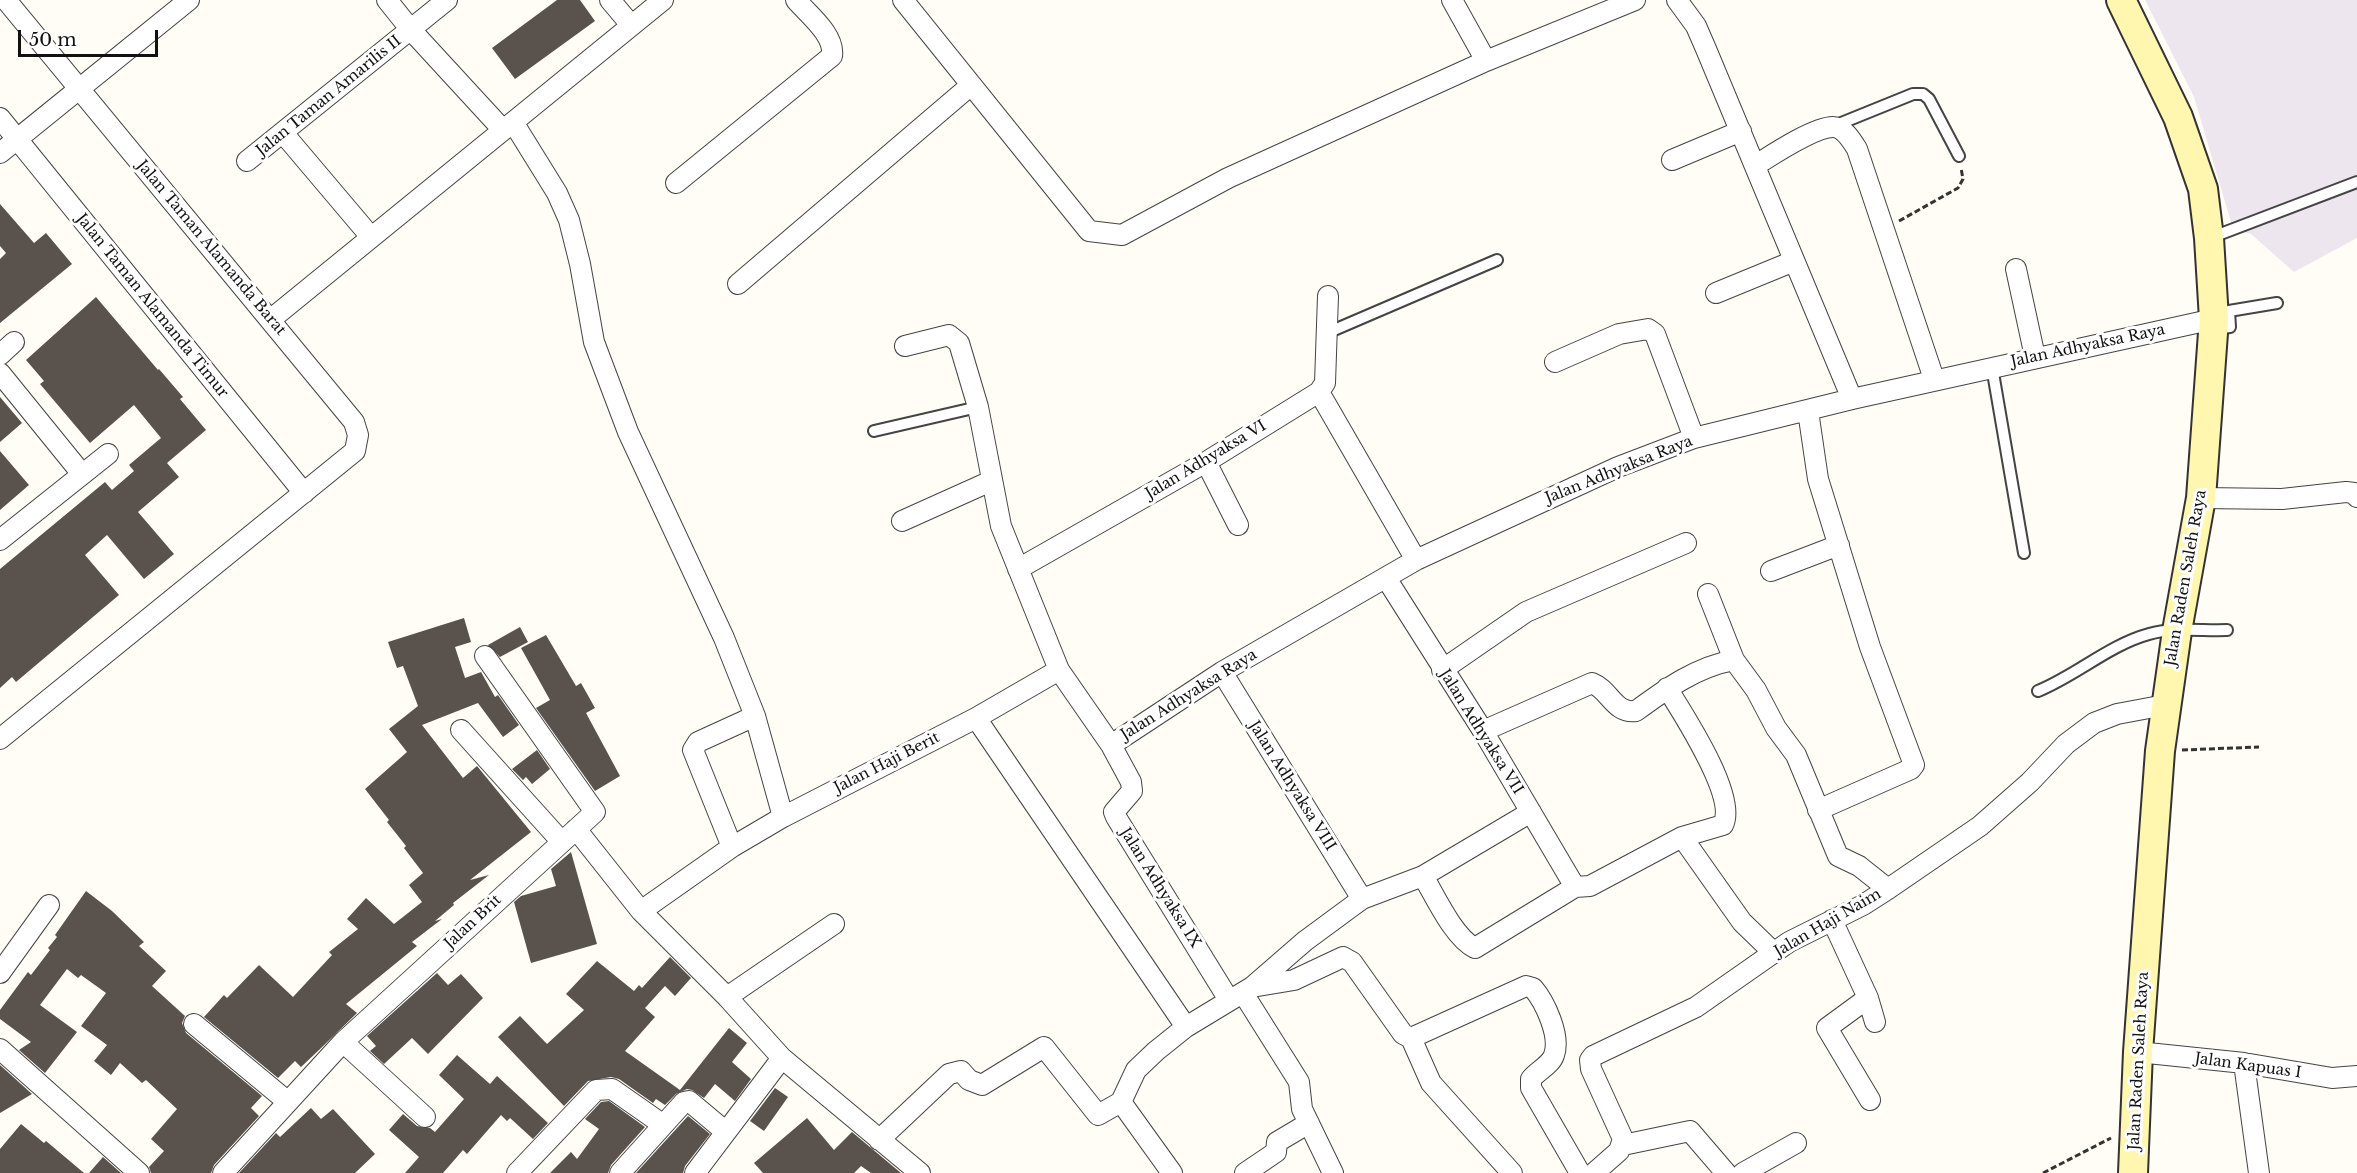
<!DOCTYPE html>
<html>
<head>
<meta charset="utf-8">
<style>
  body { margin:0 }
  #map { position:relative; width:2357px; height:1173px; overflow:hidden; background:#fffdf5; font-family:"Libre Baskerville",serif }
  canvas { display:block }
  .scale { position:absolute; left:18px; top:30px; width:140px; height:27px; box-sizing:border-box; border:3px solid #111; border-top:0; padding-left:8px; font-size:18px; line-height:21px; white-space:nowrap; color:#111; -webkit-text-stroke:4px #fff; paint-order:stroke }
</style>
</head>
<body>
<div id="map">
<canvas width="2357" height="1173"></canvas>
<div class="scale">50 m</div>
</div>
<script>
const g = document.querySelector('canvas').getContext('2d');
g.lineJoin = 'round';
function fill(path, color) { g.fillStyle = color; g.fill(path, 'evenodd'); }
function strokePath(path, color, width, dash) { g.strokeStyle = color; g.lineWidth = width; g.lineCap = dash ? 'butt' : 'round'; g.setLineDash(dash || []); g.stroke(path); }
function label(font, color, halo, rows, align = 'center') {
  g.font = font + ' "Libre Baskerville",serif'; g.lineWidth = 6; g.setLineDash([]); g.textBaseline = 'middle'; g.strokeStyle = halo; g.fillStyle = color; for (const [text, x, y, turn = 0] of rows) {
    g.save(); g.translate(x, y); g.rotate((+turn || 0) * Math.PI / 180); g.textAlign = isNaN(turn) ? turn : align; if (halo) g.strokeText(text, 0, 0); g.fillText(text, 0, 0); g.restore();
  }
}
fill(new Path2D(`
  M2145,0H2357V238L2294,272L2251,234L2233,229L2194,97Z`), '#eee6ef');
fill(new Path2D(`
  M557,0H580L595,21L515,79L492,48Z
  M0,204L34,243L46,233L72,264L0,323V259L6,253L0,246Z
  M96,297L158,370L159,369L183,397L180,399L206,430L167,463L179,477L138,512L174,554L144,579L107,535L85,555L119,595L16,682L12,677L0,688V569L105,482L112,490L134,471L129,465L161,438L134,405L90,443L40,384L44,381L26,360Z
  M0,397L22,423L0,442Z
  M0,451L29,485L0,510Z
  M464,618L471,642L455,647L465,678L481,672L495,697L498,695L519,725L503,737L478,703L422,725L463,778L477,766L531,832L470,880L489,875L453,903L454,905L435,921L442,919L412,942L417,946L346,1004L357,1013L319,1050L301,1067L295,1061L278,1078L204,1017L224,995L227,998L259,965L293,997L332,955L329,952L358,929L347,919L366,898L394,924L422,902L409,885L423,873L404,848L406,846L387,822L389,820L365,789L407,752L389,729L418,706L403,666L397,668L388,642Z
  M520,627L528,642L500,657L488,645Z
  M546,635L576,686L581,683L595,708L586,713L620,776L595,791L536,708L550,700L521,648Z
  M537,750L550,769L532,784L526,777L523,780L512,769Z
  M571,852L597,944L531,963L514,902L521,896L556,886L551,869Z
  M86,891L112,911L144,942L139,946L166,971L152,986L185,1016L182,1023L186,1033L262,1096L251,1108L259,1116L214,1165L211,1173H151L149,1167L164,1151L151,1139L177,1109L146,1080L142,1083L120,1063L111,1075L94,1061L107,1045L81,1026L106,993L81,975L78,978L67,969L40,1005L77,1032L45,1073L19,1050L31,1042L0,1019V1010L28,972L31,975L50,950L48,948L57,937L55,935Z
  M670,957L691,978L675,996L665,986L645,1008L655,1017L625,1051L680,1090L729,1028L747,1043L732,1062L751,1079L735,1101L715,1084L704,1098L692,1090L687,1089L676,1094L665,1105L656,1099L653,1103L619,1079L611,1077L588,1081L564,1106L498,1037L520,1016L547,1044L584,1010L566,994L597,961L634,991L639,985L642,988Z
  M437,973L448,985L461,974L483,998L428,1054L412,1038L384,1064L370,1051L376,1046L367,1036Z
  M457,1055L490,1084L497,1076L548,1123L533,1139L510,1118L507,1121L501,1115L467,1154L463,1150L443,1173H405L419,1157L389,1130L403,1114L417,1126L430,1128L435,1132L464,1099L439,1075Z
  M0,1065L32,1094L0,1113Z
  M775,1088L788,1097L764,1131L750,1121Z
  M609,1101L645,1127L611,1165L608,1173H550L571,1152L577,1159L599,1129L585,1119L601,1102Z
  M311,1108L321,1119L333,1109L375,1154L355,1173H239L276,1133L280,1137Z
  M688,1116L710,1134L685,1166L683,1173H636Z
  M807,1118L834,1150L852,1132L901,1173H871L861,1166L854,1173H763L754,1163Z
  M21,1124L44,1143L46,1141L84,1173H0V1149Z
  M103,1157L121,1173H89Z`), '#5a524d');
const service = new Path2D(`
  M1834,126L1913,94H1923L1929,99L1959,156
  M2210,238L2357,182
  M2214,329L2230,327L2229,311L2277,303
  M1327,333L1497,260
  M1992,367L2024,553
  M874,431L978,407
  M2038,691C2077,675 2109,645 2149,634C2173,627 2202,631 2227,630`);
const minor = new Path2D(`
  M387,0L411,30L503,130
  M610,0L631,25
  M903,0L1089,231L1122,235L1228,178L1486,61
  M1452,0L1486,61L1635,0
  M1677,0L1696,26L1706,49L1852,399
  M0,118L304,493
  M513,122L557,193L569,220L580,264L594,342L628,432L724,638L755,716L783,817
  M283,133L371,237
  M0,153L189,0
  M1672,160L1741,131
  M247,161L447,0
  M1756,165C1772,155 1814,127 1833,127C1844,127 1852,141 1857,149L1934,379
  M676,183L832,56C835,35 809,15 796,0
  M2016,269L2035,357
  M738,284L970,86
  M1716,293L1794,261
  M270,320L663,0
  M905,346L949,335L959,343L978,407L1001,526L1059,670L1111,745L1131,782L1132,791L1114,812L1116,817L1229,1000
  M0,355L14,342
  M1555,362L1619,334L1648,329L1655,334L1694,438
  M0,373L82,474
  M1319,392L1325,383L1328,296
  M1808,411L1818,479L1870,647L1914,765L1911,769L1818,810
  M1206,462L1238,525
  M2201,498L2282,499L2346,492L2354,493L2357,497
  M902,521L991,481
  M0,540L108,454
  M1018,569L1206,462L1319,392L1416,560
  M1771,571L1839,545
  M1386,578L1483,731L1575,887
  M1708,594L1734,660L1756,690L1776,728L1796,755L1838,856L1859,866L1888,889
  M1442,670L1526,612L1686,543
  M1222,672L1362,899
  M976,718L1186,1027
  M461,730L561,841
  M1483,731L1592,683C1610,690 1614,714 1636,711C1666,689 1696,667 1734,660
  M0,739L355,451L358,435L354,422L6,0
  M1111,745L1222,672L1416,560L1618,467L1694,438L1852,399L2214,319
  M576,829L641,911L727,997L782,1058L920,1173
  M1682,837L1742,922L1774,953
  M732,847L693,750L698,742L755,716
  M1423,876C1435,896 1454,938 1475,948L1575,887L1590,886L1682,837L1723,825C1738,797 1683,714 1667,688
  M641,911L732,847L783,817L976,718L1059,670
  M1832,920L1868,998L1875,1022
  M0,973L49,905
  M1252,987L1294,980L1343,957L1352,962L1403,1034L1411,1038L1526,986L1533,988C1545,1002 1561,1036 1554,1055C1551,1065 1537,1071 1531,1079V1088L1580,1173
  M1243,993L1299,1082L1302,1109L1333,1173
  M727,997L834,924
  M1868,998L1827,1028L1870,1100
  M194,1024L288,1102
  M1411,1038L1431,1083L1512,1173
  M343,1042L425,1117
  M0,1049L139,1173
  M2138,1052L2244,1063L2332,1078L2357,1076
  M2244,1063L2259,1173
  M1121,1102L1172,1173
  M879,1140L949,1074L961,1071L969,1080L982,1085L1044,1047L1098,1115L1121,1102L1136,1070L1156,1051L1186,1027L1252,987L1305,941L1362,899L1423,876L1531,812
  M1623,1145L1690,1131L1726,1173
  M223,1173L343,1042L595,812L485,656
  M517,1173L596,1090L612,1089L662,1124
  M620,1173L684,1102L689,1101L726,1132
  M695,1173L782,1058
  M1245,1173L1276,1152L1277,1142L1309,1123
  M1594,1173L1619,1151L1623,1139L1591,1069L1590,1060L1593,1056L1696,1007L1789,942L1863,905L1888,889L1980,826L2030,782L2066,744L2094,723L2117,714L2165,705
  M1743,1173L1796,1143`);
const secondary = new Path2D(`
  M2121,0L2178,117L2203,189L2209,238L2214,319L2201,498L2177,631L2160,751L2138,1052L2133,1173`);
strokePath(service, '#444', 14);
strokePath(minor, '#444', 22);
strokePath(secondary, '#333', 32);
strokePath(new Path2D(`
  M1899,221L1958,188L1963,179L1961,168
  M2182,750L2259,747
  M2043,1173L2111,1138`), '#333', 3, [6, 3]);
strokePath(service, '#fff', 10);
strokePath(minor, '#fff', 20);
strokePath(secondary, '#fff6b0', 28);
label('15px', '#111', '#fff', [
  ["Jalan Taman Amarilis II",329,96,-39],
  ["Jalan Taman Alamanda Barat",211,248,50],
  ["Jalan Taman Alamanda Timur",152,306,51],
  ["Jalan Adhyaksa Raya",2088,346,-12],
  ["Jalan Adhyaksa VI",1206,460,-31],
  ["Jalan Adhyaksa Raya",1619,470,-22],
  ["Jalan Raden Saleh Raya",2186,578,-80],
  ["Jalan Adhyaksa Raya",1189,695,-32],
  ["Jalan Adhyaksa VII",1481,732,58],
  ["Jalan Haji Berit",887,763,-27],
  ["Jalan Adhyaksa VIII",1292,786,58],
  ["Jalan Adhyaksa IX",1160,888,58],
  ["Jalan Brit",473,922,-43],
  ["Jalan Haji Naim",1828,923,-30],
  ["Jalan Raden Saleh Raya",2139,1061,-87],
  ["Jalan Kapuas I",2248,1066,8]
]);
</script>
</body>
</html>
